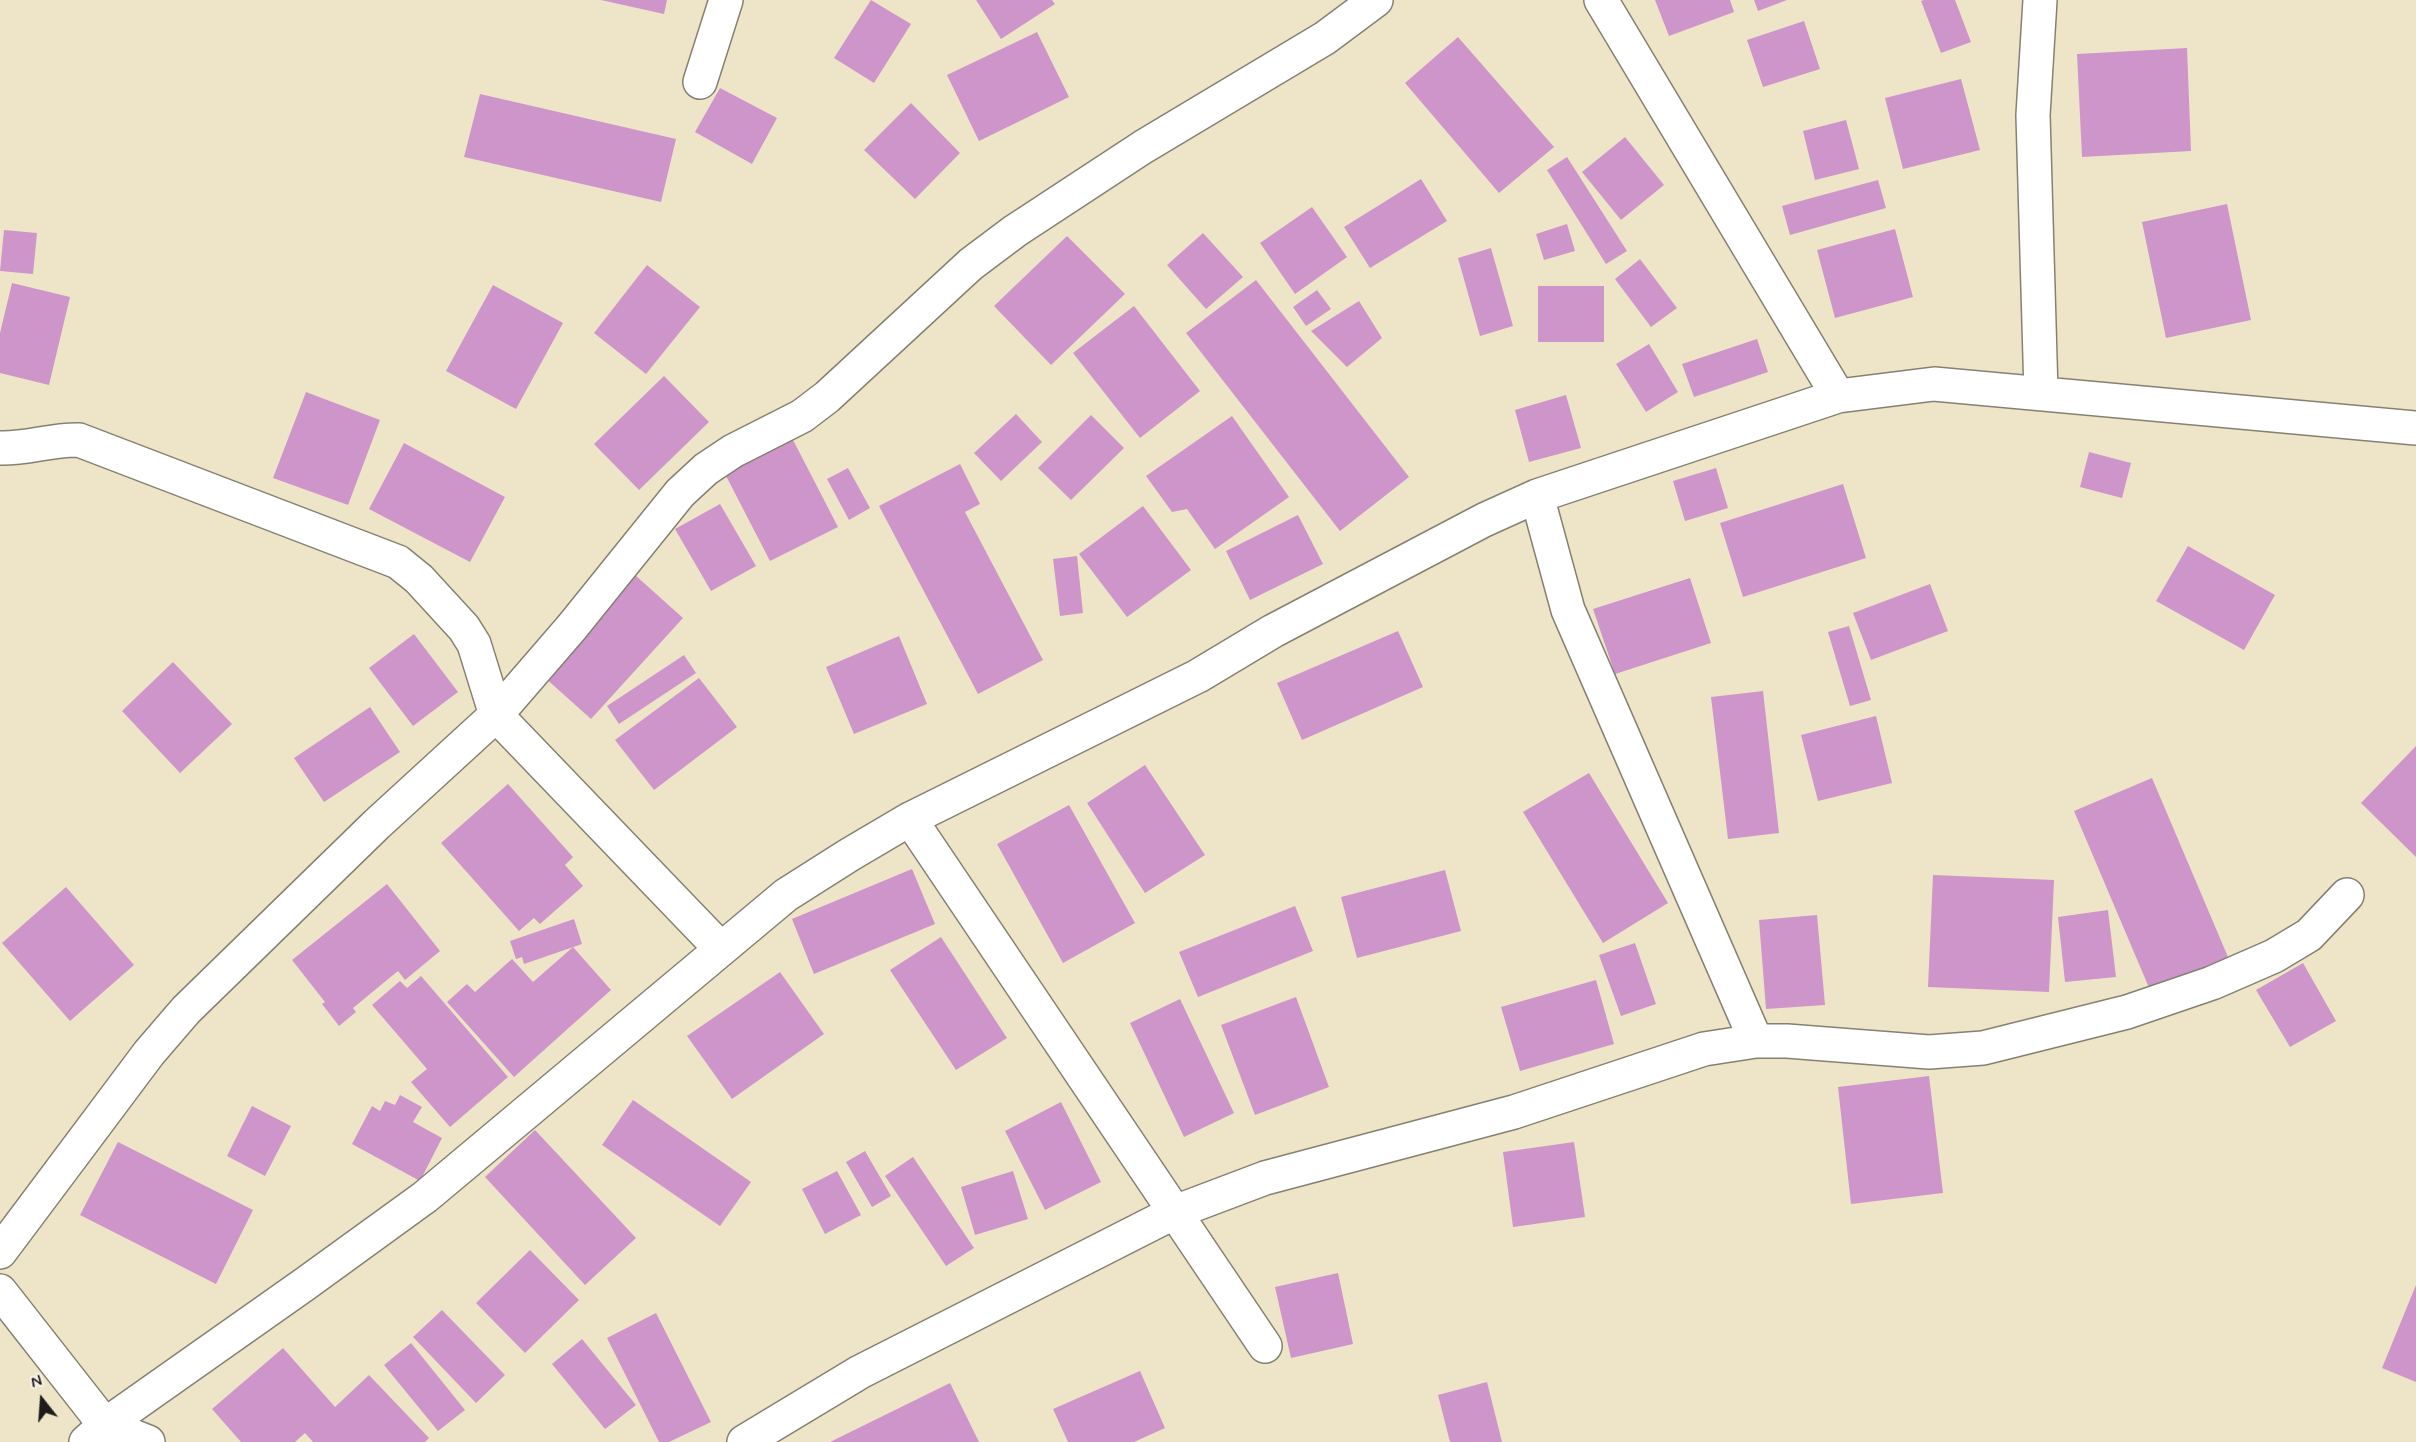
<!DOCTYPE html>
<html>
<head>
<meta charset="utf-8">
<style>
  body { margin:0 }
  #map { position:relative; width:2416px; height:1442px; overflow:hidden; background:#eee5c8; font-family:Mynerve,sans-serif }
  canvas { display:block }
  .north { position:absolute; left:12px; top:1370px; width:60px; height:60px; -webkit-text-stroke:4px #f7f3e8; paint-order:stroke; rotate:343deg; font-size:16px; font-weight:700; line-height:24px; text-align:center; color:#1c1c1c }
  .north::after { content:''; display:block; margin:auto; width:21px; height:27px; background:#1c1c1c; clip-path:polygon(50% 0,100% 100%,50% 72%,0 100%) }
</style>
</head>
<body>
<div id="map">
<canvas width="2416" height="1442"></canvas>
<div class="north">N</div>
</div>
<script>
const g = document.querySelector('canvas').getContext('2d');
g.lineJoin = 'round';
function fill(path, color) { g.fillStyle = color; g.fill(path, 'evenodd'); }
function strokePath(path, color, width, dash) { g.strokeStyle = color; g.lineWidth = width; g.lineCap = dash ? 'butt' : 'round'; g.setLineDash(dash || []); g.stroke(path); }
fill(new Path2D(`
  M601,0H667L664,14Z
  M871,0L911,24L874,83L834,58Z
  M976,0H1052L1055,4L1001,39Z
  M1655,0H1730L1734,12L1669,36Z
  M1754,0H1787L1758,11Z
  M1924,0H1955L1971,42L1941,53L1921,1Z
  M1804,21L1820,69L1763,87L1747,40Z
  M1037,32L1069,97L979,141L947,75Z
  M1458,37L1554,147L1499,193L1405,83Z
  M2187,48L2191,151L2082,157L2077,54Z
  M1961,79L1980,150L1903,169L1885,98Z
  M720,88L777,118L752,164L695,132Z
  M480,94L676,139L661,202L464,157Z
  M911,103L960,153L915,199L864,150Z
  M1846,120L1859,169L1815,180L1803,131Z
  M1625,137L1664,185L1621,220L1582,172Z
  M1567,157L1627,251L1606,264L1547,170Z
  M1421,179L1447,221L1370,268L1344,227Z
  M1878,180L1886,208L1790,235L1782,206Z
  M2227,204L2251,320L2166,338L2142,222Z
  M1312,207L1347,257L1295,294L1260,243Z
  M1567,224L1575,251L1544,260L1536,234Z
  M1895,229L1913,297L1835,318L1817,250Z
  M4,230L37,233L33,274L0,271Z
  M1203,233L1243,277L1206,309L1167,265Z
  M1067,236L1125,294L1051,365L994,306Z
  M1491,248L1513,326L1480,336L1458,258Z
  M1640,259L1677,308L1651,327L1615,279Z
  M647,265L700,307L646,374L594,333Z
  M1256,280L1409,477L1340,531L1186,333Z
  M12,283L70,297L49,385L0,373V333Z
  M493,285L563,323L516,409L446,371Z
  M1538,286H1604V342H1538Z
  M1317,290L1331,309L1306,326L1293,307Z
  M1359,301L1382,338L1347,367L1311,331Z
  M1134,306L1200,391L1140,438L1073,353Z
  M1757,339L1768,372L1694,397L1682,364Z
  M1649,344L1678,392L1646,412L1616,364Z
  M664,376L709,422L639,490L594,444Z
  M306,392L380,420L348,505L273,478Z
  M1566,395L1581,448L1529,462L1515,410Z
  M1016,414L1042,442L1001,481L974,453Z
  M1091,415L1124,448L1071,500L1038,468Z
  M1232,416L1289,497L1215,549L1187,509L1172,512L1146,476Z
  M792,438L838,527L770,561L724,472Z
  M404,443L505,497L470,562L369,509Z
  M2089,452L2131,463L2122,498L2080,487Z
  M960,464L980,504L965,512L1043,660L978,694L879,506Z
  M848,468L870,508L849,520L827,479Z
  M1716,468L1728,508L1685,521L1673,481Z
  M1843,484L1866,558L1743,597L1720,523Z
  M720,504L756,566L711,591L675,529Z
  M1143,506L1191,570L1127,617L1079,554Z
  M1298,515L1323,564L1250,600L1226,551Z
  M2188,546L2275,595L2244,650L2156,601Z
  M1077,556L1083,613L1060,616L1053,559Z
  M635,575L683,618L591,719L543,676Z
  M1690,578L1711,643L1615,674L1593,609Z
  M1930,584L1948,631L1871,660L1853,613Z
  M1849,626L1871,700L1850,706L1828,632Z
  M1398,631L1423,687L1302,740L1277,683Z
  M414,634L458,692L413,726L369,668Z
  M899,636L927,704L854,734L826,667Z
  M684,655L696,673L619,724L607,706Z
  M173,662L232,724L180,773L122,711Z
  M699,678L737,727L654,790L615,740Z
  M1763,691L1779,833L1728,839L1711,697Z
  M370,707L400,752L324,802L294,758Z
  M1876,716L1892,783L1818,801L1801,735Z
  M2416,746V857L2361,803Z
  M1145,765L1205,855L1145,893L1087,803Z
  M1589,773L1668,903L1603,943L1523,812Z
  M2152,778L2228,957L2150,990L2074,811Z
  M508,784L573,857L565,865L583,886L540,924L534,918L519,931L441,843Z
  M1069,805L1135,923L1063,963L997,844Z
  M912,869L935,924L814,974L792,919Z
  M1445,870L1461,931L1357,958L1341,897Z
  M1933,875L2054,880L2049,992L1928,987Z
  M387,884L440,951L405,980L398,971L353,1008L356,1012L339,1026L322,1004L325,1002L292,960Z
  M66,887L134,965L70,1021L2,943Z
  M1295,906L1313,951L1198,997L1179,952Z
  M2108,910L2116,977L2065,982L2058,917Z
  M1817,915L1825,1005L1766,1009L1759,920Z
  M574,919L582,944L524,964L522,957L516,959L510,941Z
  M941,937L1007,1038L956,1070L890,970Z
  M1635,943L1656,1004L1621,1016L1599,955Z
  M573,947L611,990L514,1077L447,1002L467,984L475,992L512,959L533,982Z
  M2303,963L2336,1021L2290,1047L2256,990Z
  M780,972L824,1034L732,1099L687,1036Z
  M421,976L508,1077L450,1127L411,1082L427,1069L372,1005L400,981L407,988Z
  M1596,980L1614,1044L1520,1071L1501,1007Z
  M1296,997L1329,1087L1255,1115L1221,1025Z
  M1180,999L1234,1113L1184,1137L1130,1023Z
  M1929,1076L1943,1193L1851,1204L1838,1087Z
  M400,1095L422,1107L413,1122L442,1138L420,1181L352,1144L372,1106L380,1111L385,1101L395,1105Z
  M633,1100L751,1182L720,1226L602,1145Z
  M1061,1102L1101,1182L1045,1210L1005,1131Z
  M252,1106L291,1126L265,1176L227,1156Z
  M535,1130L636,1238L585,1285L485,1177Z
  M118,1142L253,1210L216,1284L80,1215Z
  M1574,1142L1585,1217L1513,1227L1503,1152Z
  M865,1151L891,1196L872,1207L846,1162Z
  M913,1157L974,1248L946,1266L885,1176Z
  M837,1171L861,1215L825,1234L802,1189Z
  M1013,1171L1028,1219L975,1235L961,1187Z
  M530,1250L579,1300L525,1353L476,1303Z
  M1338,1273L1353,1344L1291,1358L1275,1287Z
  M2416,1285V1382L2382,1368Z
  M442,1310L505,1375L476,1403L413,1337Z
  M656,1313L711,1422L669,1442H659L607,1338Z
  M582,1339L636,1405L605,1429L552,1364Z
  M411,1343L465,1410L438,1431L384,1365Z
  M283,1348L335,1407L369,1375L429,1438L425,1442H313L305,1433L295,1442H241L212,1409Z
  M1140,1371L1165,1428L1134,1442H1068L1053,1409Z
  M1487,1382L1502,1442H1450L1438,1395Z
  M950,1383L979,1442H830Z`), '#ce95ca');
const minor = new Path2D(`
  M1601,0L1838,396
  M2040,0L2033,115L2041,393
  M700,82L726,0
  M0,448C27,449 52,439 79,440L398,562L419,579L464,628L474,644L496,715L721,949
  M1537,496L1568,610L1756,1041
  M910,819L1265,1346
  M0,1252L149,1053L186,1010L377,824L496,715L572,627L680,493L706,469L733,451L802,416L827,397L971,264L1015,231L1143,147L1325,38L1376,0
  M0,1291L105,1425L148,1442
  M86,1442L105,1425L305,1284L425,1197L786,895L849,855L910,819L1198,676L1273,631L1484,520L1537,496L1838,396L1934,384L2416,428
  M744,1442L860,1372L1175,1212L1265,1178L1514,1112L1704,1049L1756,1041H1787L1929,1052L1983,1048L2127,1012L2212,983L2274,956L2309,935L2347,895`);
strokePath(minor, '#858072', 36);
strokePath(minor, '#fff', 33);
</script>
</body>
</html>
